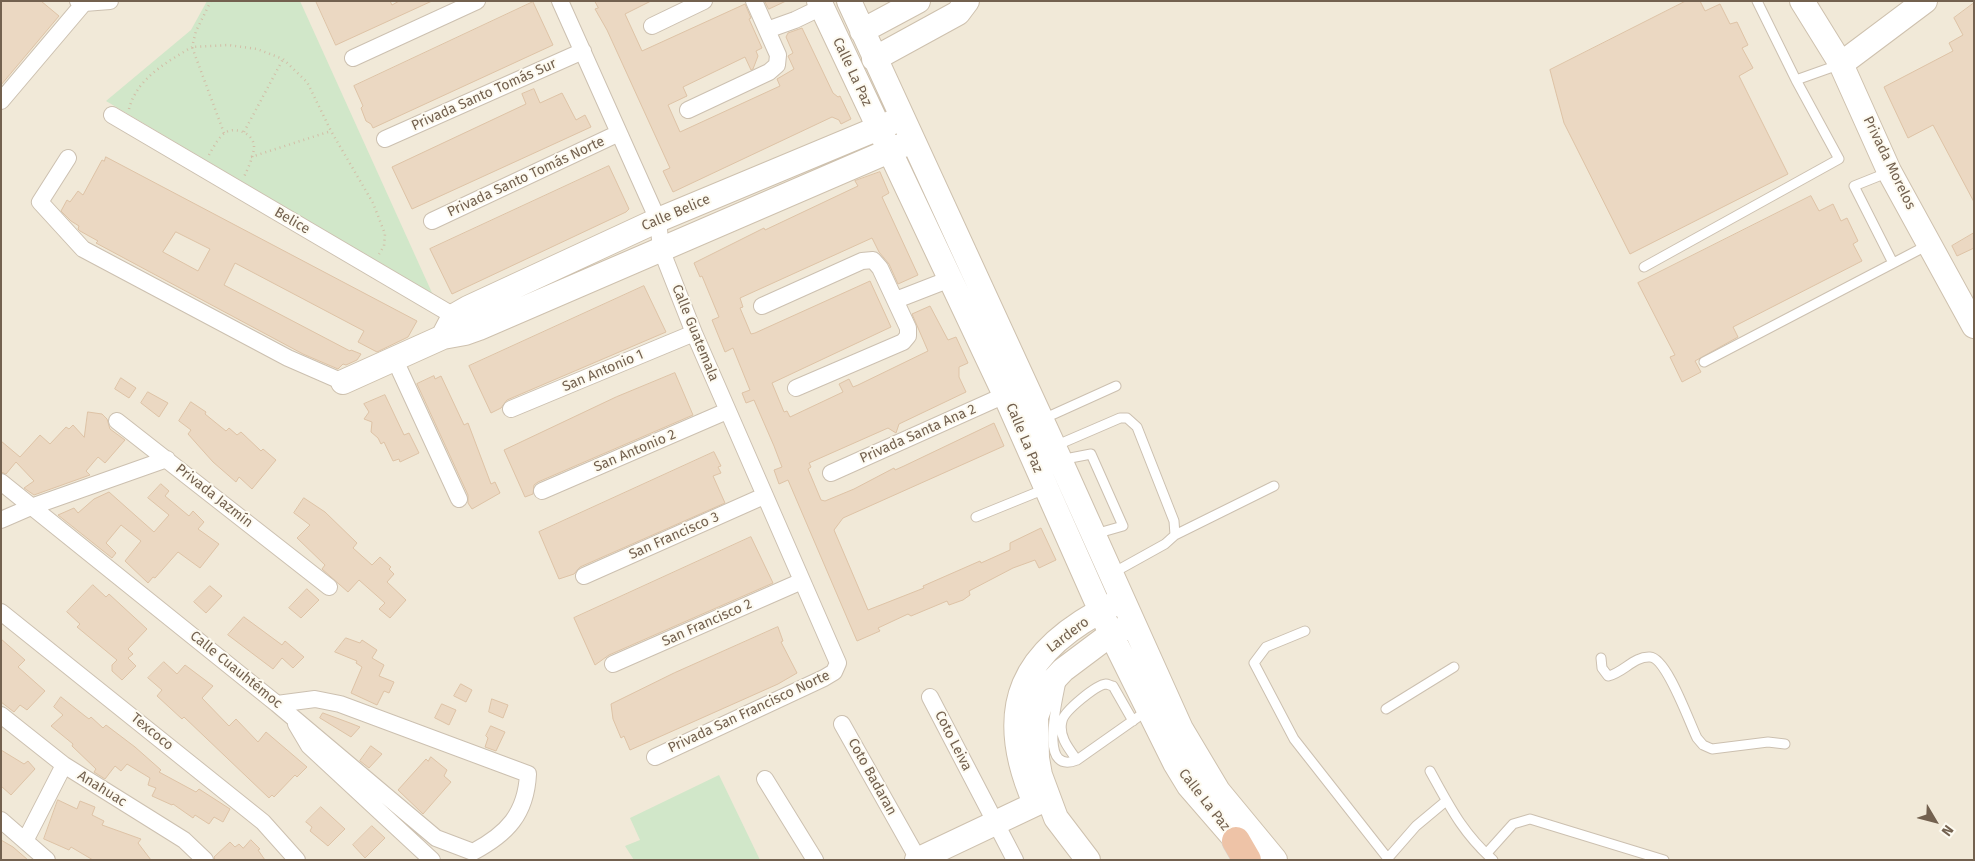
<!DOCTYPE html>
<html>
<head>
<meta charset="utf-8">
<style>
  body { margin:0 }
  #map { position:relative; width:1975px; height:861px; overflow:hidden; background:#faf6e9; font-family:"Fira Sans",sans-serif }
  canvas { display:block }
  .frame { position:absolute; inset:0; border:2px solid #73614f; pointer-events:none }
  .north { position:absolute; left:1910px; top:796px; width:50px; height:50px; -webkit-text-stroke:4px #fdfaf0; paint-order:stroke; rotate:127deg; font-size:14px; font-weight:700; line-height:20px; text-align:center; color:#73614f }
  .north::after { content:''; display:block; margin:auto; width:18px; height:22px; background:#73614f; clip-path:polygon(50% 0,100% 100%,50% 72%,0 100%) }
</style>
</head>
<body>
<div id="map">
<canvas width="1975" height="861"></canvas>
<div class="frame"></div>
<div class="north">N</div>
</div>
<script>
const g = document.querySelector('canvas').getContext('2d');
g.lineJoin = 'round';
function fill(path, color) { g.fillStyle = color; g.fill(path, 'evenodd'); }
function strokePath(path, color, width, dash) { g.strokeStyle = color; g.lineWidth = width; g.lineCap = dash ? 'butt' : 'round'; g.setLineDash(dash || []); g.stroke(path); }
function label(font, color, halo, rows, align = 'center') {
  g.font = font + ' "Fira Sans",sans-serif'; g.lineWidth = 4; g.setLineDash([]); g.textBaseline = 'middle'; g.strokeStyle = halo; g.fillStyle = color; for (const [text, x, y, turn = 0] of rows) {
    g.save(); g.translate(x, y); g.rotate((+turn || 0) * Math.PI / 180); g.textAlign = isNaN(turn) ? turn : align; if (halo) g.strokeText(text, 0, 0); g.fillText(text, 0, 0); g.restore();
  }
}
fill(new Path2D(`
  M1,1H1974V860H1Z`), '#f1e9d8');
fill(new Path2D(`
  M207,1H300L433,295L106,101L191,30Z
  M719,775L760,860H634L625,846L640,840L630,818Z`), '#d1e7c9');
const building = new Path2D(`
  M1,1H41L59,16L1,85Z
  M316,1H390L392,5L399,1H432L336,45Z
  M595,1H651L625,14L642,51L745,4L751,18L749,19L762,48L756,51L758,56L753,69L751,70L745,57L683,87L687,96L668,105L680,132L780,86L777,79L794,69L788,56L793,53L786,37L788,33L802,28L833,93L838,97L840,96L851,119L841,124L839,120L832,117L673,192L663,171L670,168L607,30L595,9L598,8Z
  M765,1H786L769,9Z
  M1686,1H1700L1705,11L1720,4L1730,24L1737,22L1748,45L1742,48L1753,68L1739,76L1788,174L1630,254L1564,123L1550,70Z
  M533,2L553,45L373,128L371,124L366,121L361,108L363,106L354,86Z
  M1974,3V202L1933,125L1908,138L1884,87L1953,51L1949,43L1963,35L1954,18Z
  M534,89L540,103L562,93L576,120L585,115L591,127L412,209L392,167L526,104L522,94Z
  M106,157L417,321L408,337L377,352L358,342L364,331L235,263L224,285L350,351L351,350L361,354L357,360L346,365L343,364L338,369L303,354L96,243L98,241L80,231L78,229L79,226L71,221L61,211L67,200L70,202L78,191L83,195L102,160L104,161ZM176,232L210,249L198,271L163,252Z
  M609,166L629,209L626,212L452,294L430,249Z
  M880,172L889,193L882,197L918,275L898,284L889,264L879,252L872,238L740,298L743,307L740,308L751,334L755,333L870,281L891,327L772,383L784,412L787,411L790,417L843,392L839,384L849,379L853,387L858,385L928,351L912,314L930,306L948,340L956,337L968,363L959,367V377L966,392L899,424L896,433L888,428L809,463L811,467L808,469L821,500L825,501L854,489L894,468L895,470L904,466L994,423L1004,446L843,518L834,530L868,610L924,588L923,586L980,561L981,563L1010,550V543L1041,528L1056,560L1039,568L1035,560L1013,568L969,591L970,595L963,600L949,605L947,601L911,616L908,614L878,628L880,631L857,641L788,480L779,484L774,470L782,467L774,446L754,400L746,403L742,393L750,390L733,348L725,352L712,320L719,317L702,276L700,277L694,263L764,228L765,230L858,186L855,181Z
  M1811,196L1819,211L1833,204L1841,221L1847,218L1858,241L1853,244L1862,261L1733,327L1738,337L1695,361L1701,372L1682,382L1670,357L1675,355L1638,283Z
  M1974,233V248L1957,256L1952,246Z
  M644,286L666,332L507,400L501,408L491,413L469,366Z
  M675,373L693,415L538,482L534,485L533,494L525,497L504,450L616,397Z
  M434,376L435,379L441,376L464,425L468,423L491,484L495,482L500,493L472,509L468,503V495L417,384Z
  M121,378L136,388L129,398L115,389Z
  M148,392L168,403L159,417L141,403Z
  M385,395L404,435L409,433L419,453L400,462L399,459L393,461L384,442L381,444L378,438L371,432L372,422L364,419L369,412L364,404Z
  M191,402L206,412L205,414L221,427L226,431L229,428L237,435L241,432L261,451L263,449L276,460L252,489L239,477L236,482L213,462L188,434L191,430L179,421Z
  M88,412L102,414L107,419L110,429L125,440L105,463L98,457L86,471L90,475L34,495L24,488L34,481L16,462L6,474L1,472V441L20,457L40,435L50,444L66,427L69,429L73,425L84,437Z
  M714,452L721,466L718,467L721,473L713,476L725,503L580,567L574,574L559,579L539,532Z
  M161,484L169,491L165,496L189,516L193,511L204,522L198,529L219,544L200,568L178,552L155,578L153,577L148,583L125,561L141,541L121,525L106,543L116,553L112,558L58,515L74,508L78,513L94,499L109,492L154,532L169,515L148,498Z
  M304,498L325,512L357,543L353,548L372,565L380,557L391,567L389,569L394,574L387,582L406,600L390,618L379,609L385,603L359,580L348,592L322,569L325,565L297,538L310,525L294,513Z
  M751,537L773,583L609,655L595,665L574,618Z
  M93,585L106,597L109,594L147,629L128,649L133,654L128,658L136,666L122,680L112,671V665L117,660L77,627L80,624L67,612Z
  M210,586L222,596L206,613L194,602Z
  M307,589L319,600L301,618L289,608Z
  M244,617L282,645L285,641L304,657L293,668L282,658L273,669L228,635Z
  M778,627L783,641L781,642L797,673L778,684L630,750L624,736L621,738L613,719L611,704L674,673Z
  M346,638L360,643L362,640L377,650L372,658L384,665L379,676L394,682L389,693L384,691L377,705L351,693L362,667L356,663L357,661L335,652Z
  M1,639L25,660L18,667L45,691L27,710L20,705L14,712L1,702Z
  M164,662L177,674L185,665L213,686L202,698L229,726L236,719L258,742L266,732L307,767L297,777L295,775L274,797L272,795L269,798L184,717L182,719L157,696L162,690L148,678Z
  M461,684L472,690L466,702L454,696Z
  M61,697L85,716L89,719L91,717L103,728L106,725L135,747L161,770L159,772L196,792L199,789L230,809L223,822L214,817L209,824L195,815L193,818L173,804L172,805L152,796L156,788L148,785L150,778L127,764L121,771L115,766L105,779L94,772L96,769L72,746L73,744L51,726L63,715L54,707Z
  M492,699L508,705L503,718L489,712Z
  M442,704L456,710L449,725L435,718Z
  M323,713L350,723L360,727L351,737L320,718Z
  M491,726L505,732L496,751L485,747L488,738L486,736Z
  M371,746L382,754L369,768L360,761Z
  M1,750L24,764L28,761L35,769L11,795L1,786Z
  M431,757L447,770L444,776L451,782L423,814L398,790L426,759L428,761Z
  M58,800L77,809L80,801L95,807L92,815L104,821L102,825L141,839L138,843L151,860H93L71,847L69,850L44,839Z
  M321,807L345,829L328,846L310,831L312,827L306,822Z
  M372,826L385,838L365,858L353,845Z
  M1,840L13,847L28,860H1Z
  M251,840L260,849L258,850L265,860H215L214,857L230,842L235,847L239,844L243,848Z`);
fill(building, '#ebd8c2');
strokePath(building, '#dec3a6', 1);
const lane = new Path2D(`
  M1757,1L1796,80L1841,64
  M1889,172L1854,186L1893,263
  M1644,267L1839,159L1796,80
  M1704,362L1928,245
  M1043,419L1116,386
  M1055,446L1120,418H1127L1137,427L1174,521L1175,535L1165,544L1111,574
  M1060,460L1091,454L1123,526L1095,534
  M976,517L1045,489
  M1175,535L1274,486
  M1305,631L1266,647L1254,663L1294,739L1389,860
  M1601,658L1602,668L1608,676C1623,673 1634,656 1650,657C1667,658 1689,722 1697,738L1703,745L1712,749L1768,742L1785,744
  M1061,681C1058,699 1037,776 1077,760L1148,710
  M1386,709L1454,667
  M1077,760C1069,749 1058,736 1062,721C1064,711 1096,685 1106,684C1108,684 1111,686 1113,686L1133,721
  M1430,771C1450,807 1462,832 1493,860
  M1487,853L1513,824L1530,819L1664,860
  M1388,858L1416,826L1446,801`);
const street = new Path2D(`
  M78,1L84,3L110,1
  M560,1L658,220L661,249L694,333L838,663L834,672L824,678L655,757
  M652,26L704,1
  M767,30L795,20L822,7
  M353,58L477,1
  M1,101L84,3
  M688,110L769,72L777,65L778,55L754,1
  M112,115L454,316L459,323
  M385,139L583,51
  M68,158L40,202L83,249L288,358L343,382
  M432,221L619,133
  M896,300L950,279
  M762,306L862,261L873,260L880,268L908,328V336L903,342L796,388
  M395,360L459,499
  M511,409L694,333
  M117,421L329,587
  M831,473L1005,395
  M1,482L277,704L436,838L473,852C507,834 526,814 528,774L340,704L315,699L277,704
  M542,491L727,411
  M1,520L31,507L167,459
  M584,576L764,496
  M1,612L263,822L297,860
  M613,664L802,581
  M930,697L1015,860
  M1,715L64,765L184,840L205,860
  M296,724L309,746L432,860
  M842,724L918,859
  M765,779L815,860
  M1,820L47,860
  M25,841L64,765`);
const secondary = new Path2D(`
  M819,1L1005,395L1111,634L1175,763L1189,786L1248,854
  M849,1L1060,460L1181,729L1218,791L1275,860
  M1802,1L1841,64L1889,171L1974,326
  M862,31L918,1
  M874,59L958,13L967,1
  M1841,64L1925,1
  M443,337L454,316L468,308L658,220L893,122
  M343,382L443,337L465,333L479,328L903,145
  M1035,803C993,707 1022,649 1114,604
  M917,860L1048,798
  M1088,860L1056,818L1040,775L1037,758L1036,717L1047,687L1063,670L1111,634L1125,628`);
const highway = new Path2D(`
  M1236,841L1247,860`);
strokePath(lane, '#ccc0b0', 11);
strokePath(street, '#ccc0b0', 18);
strokePath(secondary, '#cec1ae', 26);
strokePath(highway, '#d8d3ce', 29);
strokePath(new Path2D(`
  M129,109C137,78 167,62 192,47L196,31L211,1
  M244,132L283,59
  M224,133L192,47L228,45L257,49L283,59L307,82L331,131L373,203L385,234L384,246L379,254
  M209,155C213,148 219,136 226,132C236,127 253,133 254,146C254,156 248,168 244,177
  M251,157L331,131`), '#d2bea7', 2.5, [1, 4]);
strokePath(lane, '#fff', 9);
strokePath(street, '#fff', 16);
strokePath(secondary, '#fff', 24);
strokePath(highway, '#eec3a7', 28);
label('14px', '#73614f', '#fdfaf0', [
  ["Calle La Paz",852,72,65],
  ["Privada Santo Tomás Sur",484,95,-24],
  ["Privada Morelos",1889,163,64],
  ["Privada Santo Tomás Norte",526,177,-25],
  ["Calle Belice",676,213,-23],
  ["Belice",292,221,30],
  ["Calle Guatemala",695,333,68],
  ["San Antonio 1",603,371,-23],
  ["Privada Santa Ana 2",918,434,-24],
  ["Calle La Paz",1024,438,67],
  ["San Antonio 2",635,451,-23],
  ["Privada Jazmín",214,496,38],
  ["San Francisco 3",674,536,-24],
  ["San Francisco 2",707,623,-24],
  ["Lardero",1068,635,-37],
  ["Calle Cuauhtémoc",236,670,39],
  ["Privada San Francisco Norte",749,712,-25],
  ["Texcoco",152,732,39],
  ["Coto Leiva",953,741,63],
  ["Coto Badaran",872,777,61],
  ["Anahuac",102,789,32],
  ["Calle La Paz",1204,800,52]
]);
</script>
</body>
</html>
